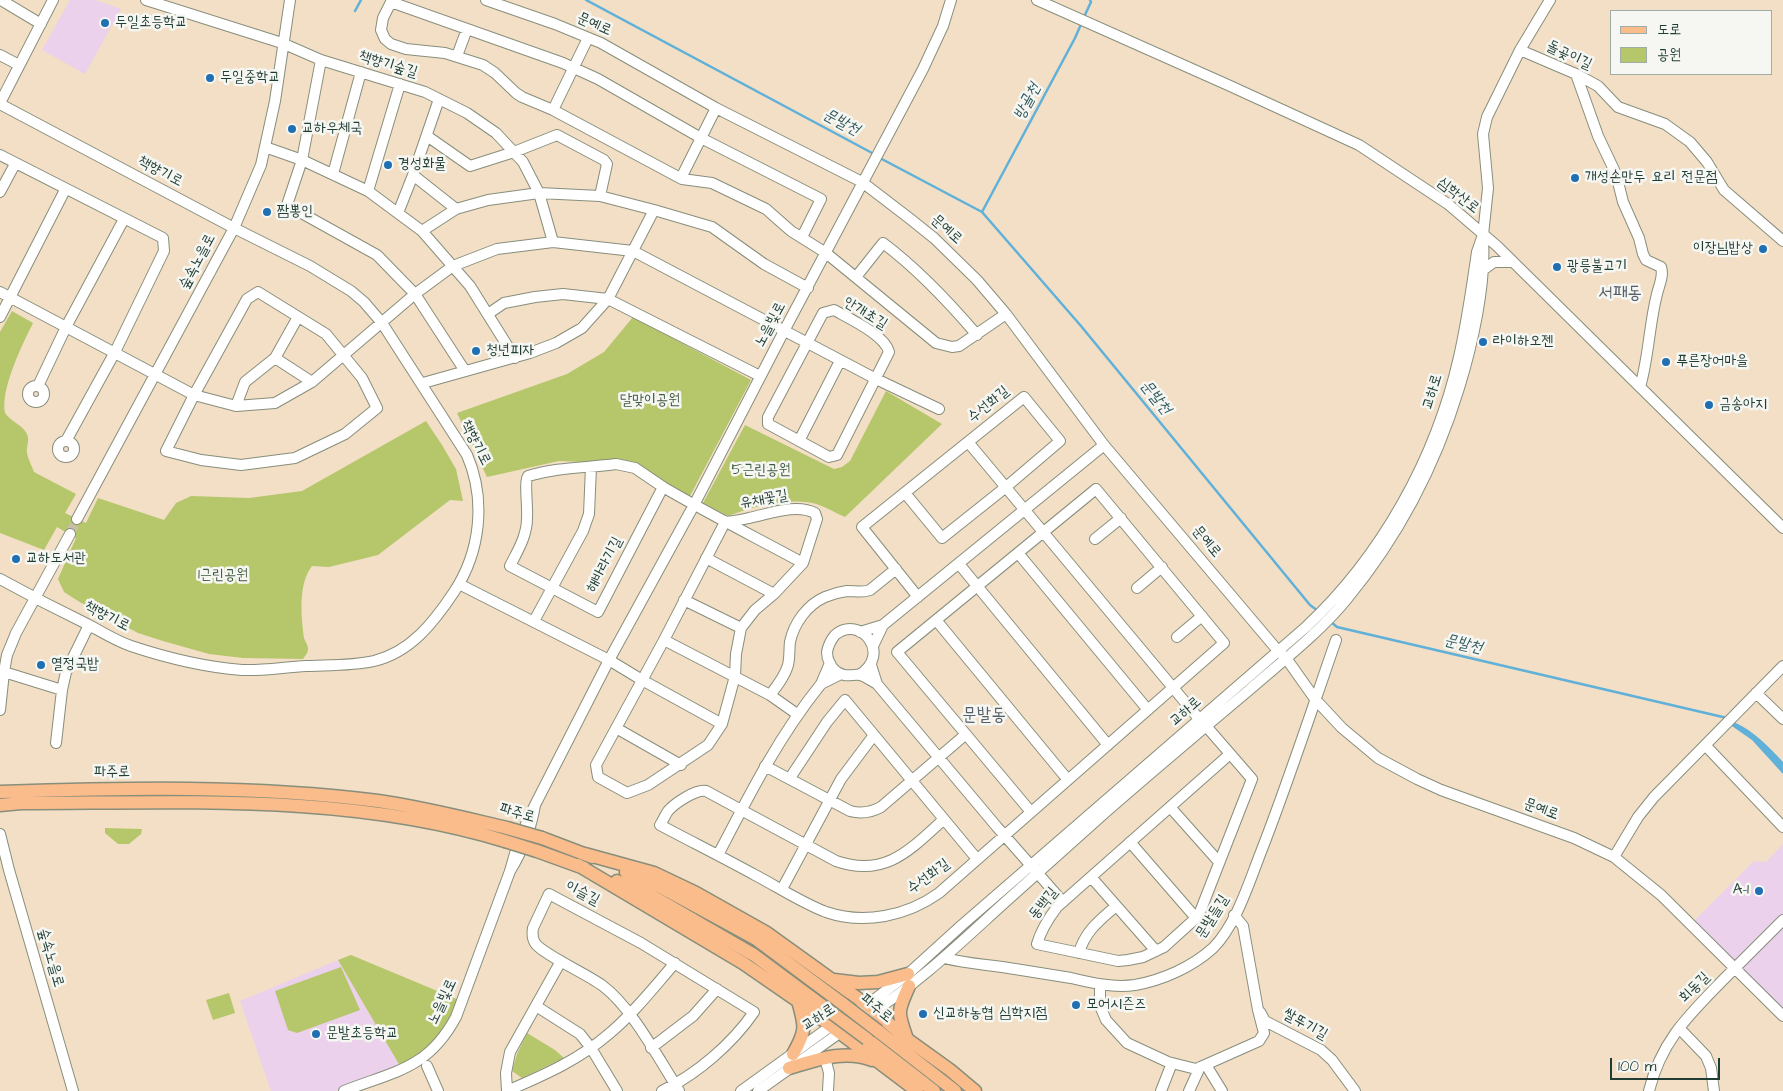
<!DOCTYPE html>
<html>
<head>
<meta charset="utf-8">
<style>
  body { margin:0 }
  #map { position:relative; width:1783px; height:1091px; overflow:hidden; background:#f2dfc5; font-family:"Architects Daughter","Poor Story",sans-serif }
  canvas { display:block }
  .legend { position:absolute; left:1610px; top:10px; width:162px; height:65px; box-sizing:border-box; background:#f6f6f2; border:1px solid #a0aca6; margin:0; padding:6px 9px; list-style:none; font-size:15px; color:#1f3d34 }
  .legend li { display:flex; align-items:center; gap:10px; height:25px }
  .legend b { width:25px; border:1px solid #a0aca6 }
  .scale { position:absolute; left:1610px; top:1058px; width:110px; height:22px; box-sizing:border-box; border:2px solid #1f3d34; border-top:0; padding-left:6px; font-size:15px; line-height:18px; white-space:nowrap; color:#1f3d34; -webkit-text-stroke:4px #f6f6f2; paint-order:stroke }
</style>
</head>
<body>
<div id="map">
<canvas width="1783" height="1091"></canvas>
<ul class="legend">
<li><b style="height:6px;background:#f9bc8a"></b>도로</li>
<li><b style="height:14px;background:#b5c76a"></b>공원</li>
</ul>
<div class="scale">100 m</div>
</div>
<script>
const g = document.querySelector('canvas').getContext('2d');
g.lineJoin = 'round';
function fill(path, color) { g.fillStyle = color; g.fill(path, 'evenodd'); }
function strokePath(path, color, width, dash) { g.strokeStyle = color; g.lineWidth = width; g.lineCap = dash ? 'butt' : 'round'; g.setLineDash(dash || []); g.stroke(path); }
function label(font, color, halo, rows, align = 'center') {
  g.font = font + ' "Architects Daughter","Poor Story",sans-serif'; g.lineWidth = 5; g.setLineDash([]); g.textBaseline = 'middle'; g.strokeStyle = halo; g.fillStyle = color; for (const [text, x, y, turn = 0] of rows) {
    g.save(); g.translate(x, y); g.rotate((+turn || 0) * Math.PI / 180); g.textAlign = isNaN(turn) ? turn : align; if (halo) g.strokeText(text, 0, 0); g.fillText(text, 0, 0); g.restore();
  }
}
fill(new Path2D(`
  M70,0H95L121,9L85,74L42,50Z
  M1783,844V1016L1692,923L1754,861L1766,862Z
  M338,960L400,1066L335,1091H271L240,1001Z`), '#ebd1eb');
fill(new Path2D(`
  M12,311L33,323C22,345 0,390 5,413C11,422 23,425 27,434C30,441 26,447 27,453C28,459 32,466 34,472L76,494L65,513L86,523L98,498L164,520L176,503L191,496L249,498L302,491L426,421L442,445L456,469L463,501L450,500L378,555L329,567L312,566C298,584 301,616 304,638C305,641 308,645 308,649C308,653 305,656 303,659L243,658L209,654L163,641L138,633L78,601L64,592L58,579L76,538L57,527L44,550L0,533V332Z
  M633,317L751,380L690,496L634,464L559,461L487,477L457,413L567,374L604,352Z
  M886,391L942,424L845,517C835,513 823,505 812,503C784,498 754,506 728,516L703,503L745,425L834,469L842,467L850,461Z
  M105,828L142,829L141,834L129,844H118L105,833Z
  M351,955L459,1000C445,1031 430,1050 400,1066L338,960Z
  M341,967L360,1010L297,1033L288,1030L275,991Z
  M229,993L235,1013L213,1020L206,1000Z
  M527,1033L555,1050L564,1058L522,1078L512,1071L517,1054Z`), '#b5c76a');
fill(new Path2D(`
  M1734,722C1754,731 1768,746 1783,762V774L1752,740L1729,724Z`), '#5fb1da');
strokePath(new Path2D(`
  M586,0L874,154
  M355,11L361,0
  M1084,17L1091,2L1090,0
  M878,157L982,212L1081,326L1310,605L1318,611
  M982,212L1075,38L1082,22
  M1330,621L1337,627L1727,718`), '#5fb1da', 2.5);
strokePath(new Path2D(`
  M70,534L77,519`), '#c8bfa8', 10, [10, 5]);
const minor = new Path2D(`
  M1,0L41,24
  M146,0L282,43L321,60L425,92L467,113L496,133L523,162L539,193L553,242
  M392,0L383,18L381,30L385,39L391,44L406,49L445,53L483,65L495,73L516,93L522,97L553,110L682,179L712,183L766,209L791,231L826,253L936,343L952,347L959,346L1006,314
  M486,0L555,24L601,43L716,108L862,182L909,218L934,238L977,280L1006,314L1104,445L1279,652L1286,658L1315,699L1342,728L1378,758L1417,779L1441,790L1574,838L1614,857L1661,895L1783,1016
  M1037,0L1228,85L1359,145L1448,204L1497,246L1783,528
  M391,2L563,63L598,79L701,138L821,199L802,237
  M1520,50L1576,74L1598,86L1618,107L1665,124L1690,142L1707,162L1724,190L1783,241
  M0,55L19,65
  M457,56L467,29
  M321,60L302,160L368,191L422,231L470,286L515,358
  M1576,74L1598,136L1616,174L1623,202L1639,238L1643,254L1646,260L1661,267C1664,276 1659,285 1657,294C1649,325 1649,356 1640,387
  M0,103L53,0
  M0,104L234,228L310,266L351,291L364,302L382,323L467,455C486,499 481,551 454,592C434,622 411,652 374,661C352,666 328,665 306,666C285,667 263,671 242,670C204,667 167,658 131,646C116,641 102,632 87,624C58,610 29,595 0,579
  M553,110L588,38
  M427,136L470,166L514,152L557,135L604,160L607,164L600,196
  M265,147L302,160L287,205L377,255L415,294L465,371
  M0,155L163,238L164,251L115,352L66,441
  M333,174L361,72
  M413,175L456,209
  M681,178L716,108
  M368,191L400,84
  M0,192L15,164
  M654,210L712,227L764,264L808,288
  M398,213L413,175L439,99
  M422,231L456,209L488,200L539,193L600,196L654,210L608,299L582,328L556,343L530,353L423,383
  M1483,270L1494,262H1513
  M856,277L883,243C919,270 948,301 977,335
  M0,292L194,395L236,406L275,403L312,382L415,294L453,266L497,249L553,242L633,251L876,379L939,409
  M258,292L326,334L362,378L377,408L345,434L295,458L241,465L201,460L166,451L194,395L247,299Z
  M834,310C850,319 885,335 889,352L837,455L829,457L768,424V417L823,313Z
  M488,314L504,303L535,297L563,294L608,299L760,376
  M0,317L65,190
  M275,358L312,382
  M38,386L66,327L124,219
  M28 394a8 8 0 1 1 16 0a8 8 0 1 1-16 0Z
  M236,406L245,382L275,358L298,317
  M799,441L840,361
  M58 449a8 8 0 1 1 16 0a8 8 0 1 1-16 0Z
  M968,442L1200,720
  M616,464L635,468L663,487L598,612L510,566C518,550 527,536 527,518C528,508 524,481 528,476C558,467 586,468 616,464Z
  M905,493L942,538L1006,487L1060,441L1024,397L862,527L918,597
  M77,519L234,228L261,165L275,101L290,0
  M1095,539L1121,518
  M1018,553L1148,710
  M706,558L774,594
  M959,564L1108,745
  M459,584L609,660L642,680L722,724L708,745L648,785L627,793L598,777L596,765L664,640L725,522C733,521 741,520 749,518C769,514 796,503 815,513L817,519L803,563C757,538 709,514 663,487
  M1137,588L1162,567
  M684,600L741,628
  M936,620L1068,780
  M534,621L583,531L589,514L591,467
  M883,625L1104,445
  M860,632L883,625L873,646
  M1177,637L1202,616
  M664,640L770,695L797,714
  M830,663L821,684L841,674
  M4,672L62,690
  M859,675C893,654 860,614 835,635C831,640 828,646 827,652C827,660 831,668 837,672C847,678 851,674 860,675C865,676 872,681 877,684L871,665
  M877,684L997,827L1063,902
  M1756,693L1783,719
  M770,695C777,686 785,676 788,665C790,657 789,649 790,642C794,623 807,605 825,597C832,594 839,592 847,591C856,591 862,593 870,590L896,569
  M0,710L4,672L7,655L16,633L70,534
  M722,724L735,676L736,654L741,628L755,610L774,594L803,563
  M1206,726L1252,779L1200,912L1196,918L1164,947L1143,957L1128,960L1118,961L1037,944C1041,930 1048,919 1057,907L1230,754
  M616,728L681,765
  M56,743L62,690L66,672L89,625
  M1705,745L1783,827
  M765,766L850,811C861,814 870,813 881,807L965,735
  M790,778L827,722L845,700L977,859
  M535,805L609,660L694,505L784,331L923,69L943,26L951,0
  M1170,807L1219,862
  M943,820C910,850 885,878 836,861L706,791C696,789 675,803 668,811C665,815 663,821 660,825C692,842 724,858 755,875C778,887 802,903 826,912C864,925 907,916 939,893L1224,643L1096,489L897,652L1031,812
  M0,834L9,870L73,1091
  M1130,842L1196,918
  M718,855C749,795 779,736 821,684
  M1614,857L1638,817L1654,797L1783,666
  M1091,877L1156,951
  M782,889L841,779L874,735
  M1079,953C1085,931 1100,920 1116,906
  M944,958C968,964 992,965 1015,969C1034,972 1053,975 1071,978C1092,983 1113,988 1135,985C1163,980 1192,967 1213,948C1235,926 1248,886 1259,857C1287,786 1311,712 1336,640
  M1100,985V1006L1106,1020L1127,1043L1168,1062L1196,1069L1259,1041L1264,1033L1258,1010L1243,926L1234,915
  M536,1006L580,1034L591,1048L617,1091
  M1260,1012L1265,1021L1321,1050L1332,1060L1355,1091
  M868,1015C918,984 960,943 1003,904C1035,875 1067,847 1099,818C1148,775 1198,733 1248,691C1281,662 1318,634 1346,600C1399,536 1435,467 1459,388C1472,346 1486,285 1483,241
  M1679,1028L1706,1056L1711,1068L1714,1091
  M651,1048L693,1016L717,989
  M825,1058L829,1073L828,1091
  M1206,1065L1222,1091
  M427,1066L438,1091
  M344,1091C395,1071 428,1069 456,1017L510,871C516,848 524,826 535,805C531,829 523,850 510,871
  M507,1091C544,1075 579,1060 610,1033C634,1013 654,987 675,963
  M507,1091L506,1073L510,1052L561,961
  M662,1091C697,1074 732,1044 754,1012L641,943L549,894L533,928C532,934 532,938 535,943C542,954 589,975 603,986C630,1006 656,1054 675,1084L679,1091
  M741,1091L831,1026L867,1005L908,974L962,925L1306,627C1382,556 1436,458 1459,357C1467,322 1472,287 1477,252L1483,235L1488,188L1483,134L1487,117L1520,50L1550,0
  M758,1091L845,1029
  M1161,1091L1172,1063
  M1189,1091L1200,1067
  M1649,1091C1661,1041 1689,1015 1723,980C1743,960 1763,940 1783,920`);
const major = new Path2D(`
  M0,792C126,788 253,785 378,801C421,807 464,818 507,828
  M0,805L21,803C182,803 349,793 505,841
  M542,838L592,857
  M537,851L584,868
  M585,854L654,873L696,893L767,933L867,1005L907,1039L950,1070L975,1091
  M578,865L743,963L798,1001L917,1091
  M626,872L659,886L756,939L843,1004
  M617,881L652,896L754,955L832,1013
  M834,980L859,983L878,982L908,974
  M878,1031L955,1091
  M906,1036C897,1011 898,1011 909,986
  M867,1039L934,1091
  M793,1054C807,1030 805,1026 798,1001
  M789,1068C816,1060 845,1049 872,1060`);
strokePath(minor, '#888e7c', 12);
strokePath(major, '#888e7c', 15);
strokePath(minor, '#fff', 10);
strokePath(major, '#f9bc8a', 12);
const majorBridge = new Path2D(`
  M507,828L542,838
  M505,841L537,851
  M843,1004L878,1031
  M832,1013L867,1039`);
strokePath(majorBridge, '#888e7c', 15, []);
strokePath(majorBridge, '#f9bc8a', 12);
for (const [x, y, r, color] of [
  [105,23,5,"#1f6fb2"],
  [210,78,5,"#1f6fb2"],
  [292,129,5,"#1f6fb2"],
  [388,165,5,"#1f6fb2"],
  [1575,178,5,"#1f6fb2"],
  [267,212,5,"#1f6fb2"],
  [1763,249,5,"#1f6fb2"],
  [1557,267,5,"#1f6fb2"],
  [1483,342,5,"#1f6fb2"],
  [476,351,5,"#1f6fb2"],
  [1666,362,5,"#1f6fb2"],
  [1709,405,5,"#1f6fb2"],
  [16,559,5,"#1f6fb2"],
  [41,665,5,"#1f6fb2"],
  [1759,891,5,"#1f6fb2"],
  [1076,1005,5,"#1f6fb2"],
  [923,1014,5,"#1f6fb2"],
  [316,1034,5,"#1f6fb2"]
]) { const dot = new Path2D(); dot.arc(x, y, r, 0, 2 * Math.PI); g.fillStyle = color; g.fill(dot); strokePath(dot, '#f6f6f2', 2); }
label('15px', '#1f3d34', '#f6f6f2', [
  ["두일초등학교",115,23],
  ["두일중학교",220,78],
  ["교하우체국",302,129],
  ["경성화물",398,165],
  ["개성손만두 요리 전문점",1585,178],
  ["짬뽕인",277,212],
  ["이장님밥상",1753,249,"right"],
  ["광릉불고기",1567,267],
  ["라이하오젠",1493,342],
  ["청년피자",486,351],
  ["푸른장어마을",1676,362],
  ["금송아지",1719,405],
  ["교하도서관",26,559],
  ["열정국밥",51,665],
  ["A-1",1749,891,"right"],
  ["모어시즌즈",1086,1005],
  ["신교하농협 심학지점",933,1014],
  ["문발초등학교",326,1034]
], 'left');
label('15px', '#1f3d34', '#f6f6f2', [
  ["문예로",594,25,24],
  ["돌곶이길",1569,56,25],
  ["책향기숲길",388,65,17],
  ["책향기로",160,172,28],
  ["심학산로",1458,196,38],
  ["문예로",946,230,42],
  ["숲속노을로",198,262,-62],
  ["안개초길",865,314,31],
  ["노을빛로",771,325,-62],
  ["교하로",1433,392,-73],
  ["수선화길",989,405,-39],
  ["책향기로",475,443,63],
  ["유채꽃길",764,500,-10],
  ["문예로",1206,542,50],
  ["해바라기길",605,565,-62],
  ["책향기로",107,617,27],
  ["교하로",1186,712,-41],
  ["파주로",112,773,-1],
  ["문예로",1541,810,20],
  ["파주로",517,814,15],
  ["수선화길",929,877,-36],
  ["이슬길",582,894,27],
  ["동백길",1044,904,-51],
  ["문발들길",1213,917,-58],
  ["숲속노을로",50,958,74],
  ["회동길",1695,988,-45],
  ["노을빛로",443,1002,-65],
  ["파주로",876,1009,38],
  ["교하로",819,1018,-33],
  ["쌀뚜기길",1305,1025,29]
]);
label('15px', '#3d593f', '#f6f6f2', [
  ["달맞이공원",650,401],
  ["5근린공원",761,471],
  ["1근린공원",223,576]
]);
label('italic 16px', '#2f5a5e', '#f6f6f2', [
  ["방골천",1028,102,-62],
  ["문발천",841,123,28],
  ["문발천",1155,398,51],
  ["문발천",1463,645,13]
]);
label('18px', '#576069', '#f6f6f2', [
  ["서패동",1620,294],
  ["문발동",984,716]
]);
</script>
</body>
</html>
